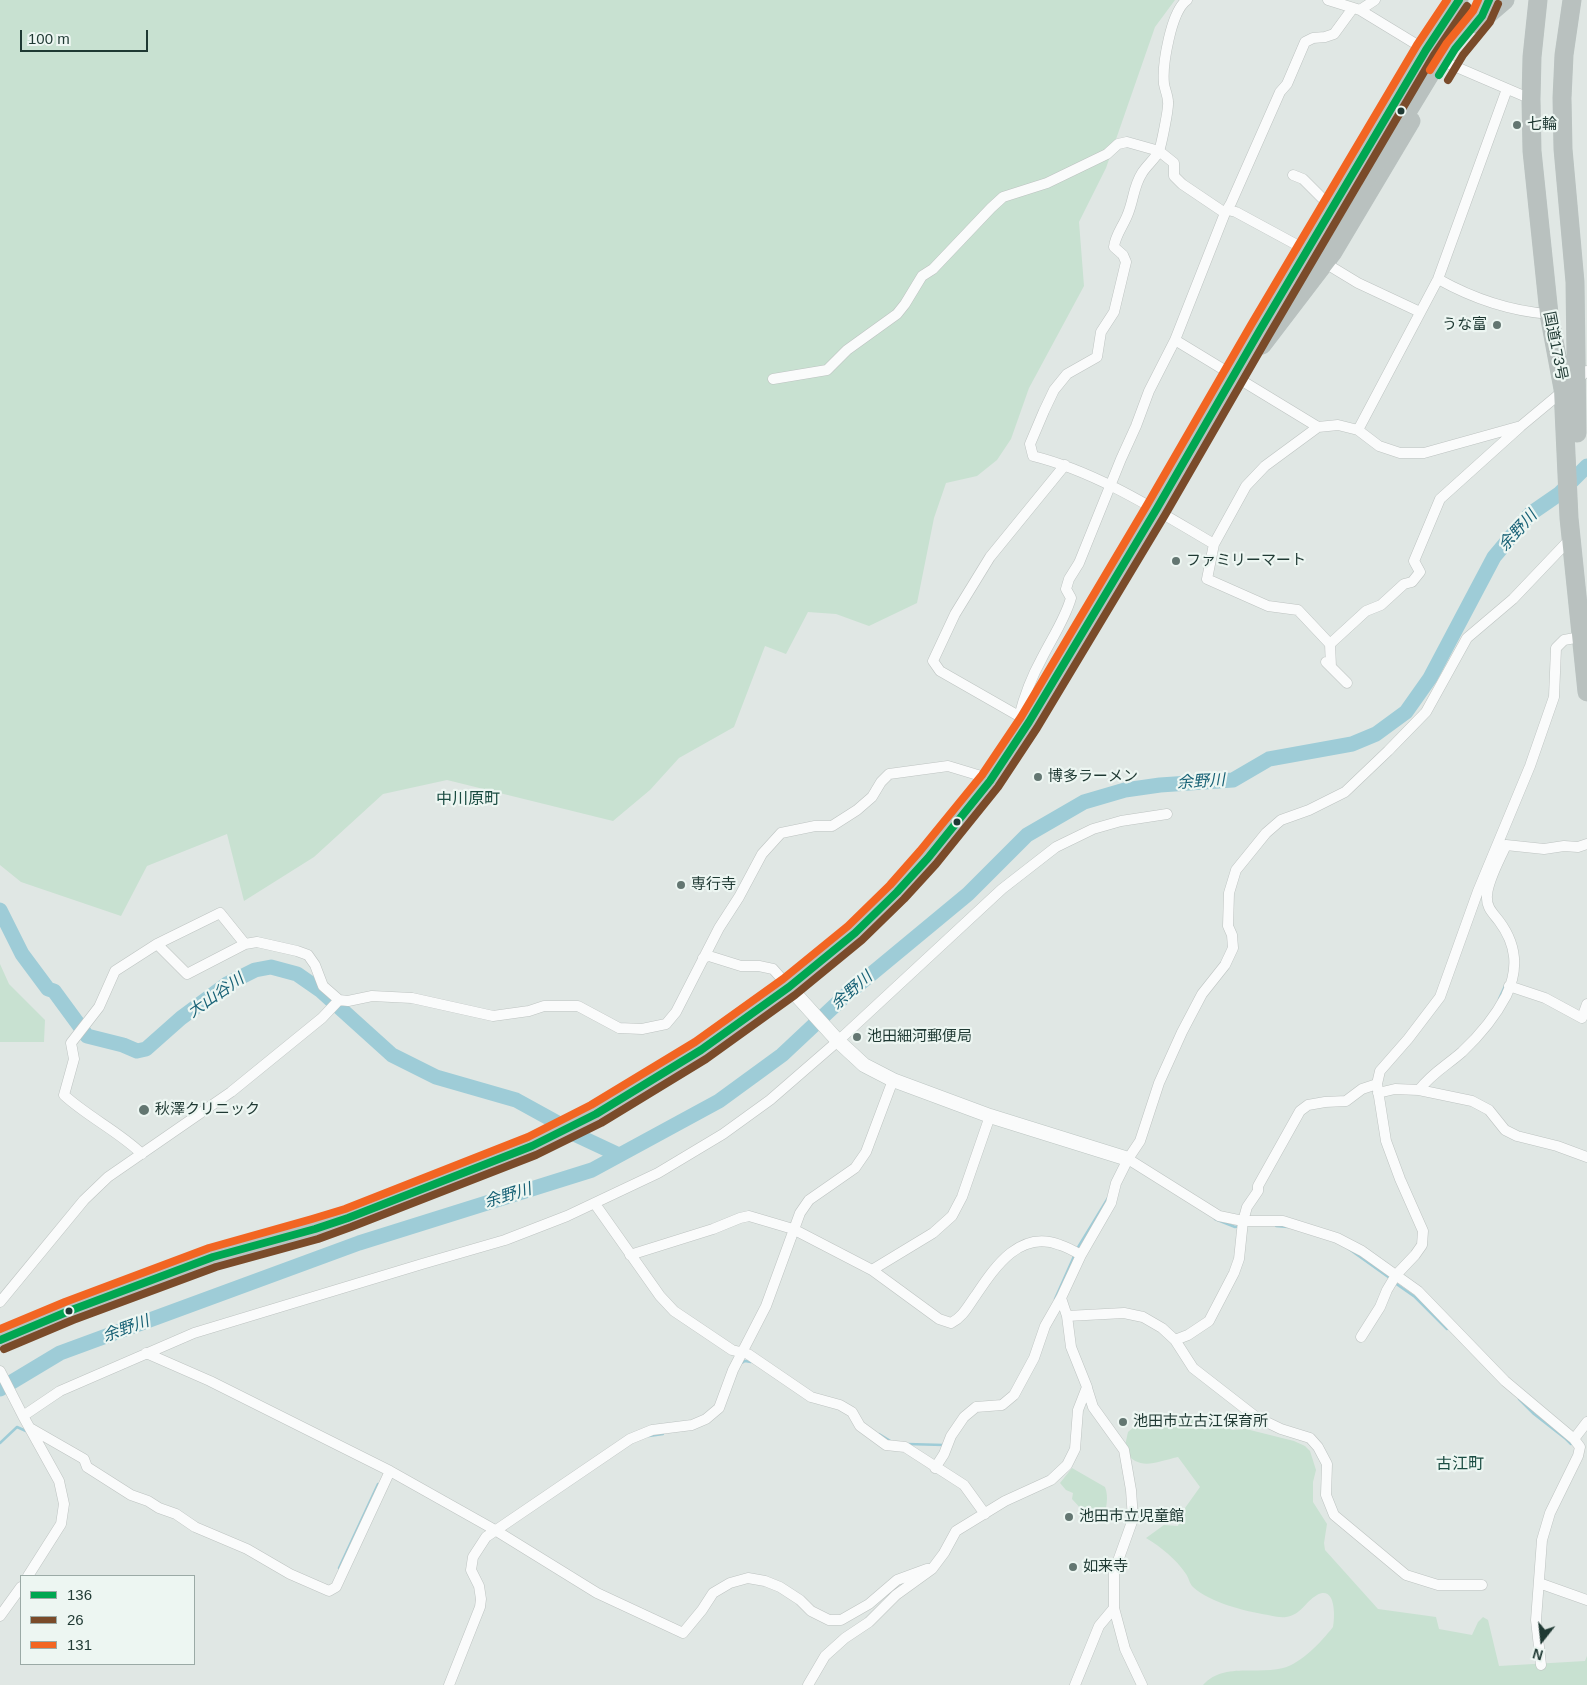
<!DOCTYPE html>
<html>
<head>
<meta charset="utf-8">
<style>
  body { margin:0 }
  #map { position:relative; width:1587px; height:1685px; overflow:hidden; background:#e0e7e4; font-family:Arial,sans-serif }
  canvas { display:block }
  .legend { position:absolute; left:20px; top:1575px; width:175px; height:90px; box-sizing:border-box; background:#edf6f2; border:1px solid #9baaa6; margin:0; padding:6px 9px; list-style:none; font-size:15px; color:#1f3933 }
  .legend li { display:flex; align-items:center; gap:10px; height:25px }
  .legend b { width:25px; border:1px solid #9baaa6 }
  .north { position:absolute; left:1517px; top:1615px; width:50px; height:50px; -webkit-text-stroke:4px #edf6f2; paint-order:stroke; rotate:196deg; font-size:14px; font-weight:700; line-height:20px; text-align:center; color:#1f3933 }
  .north::after { content:''; display:block; margin:auto; width:18px; height:22px; background:#1f3933; clip-path:polygon(50% 0,100% 100%,50% 72%,0 100%) }
  .scale { position:absolute; left:20px; top:30px; width:128px; height:22px; box-sizing:border-box; border:2px solid #1f3933; border-top:0; padding-left:6px; font-size:15px; line-height:18px; white-space:nowrap; color:#1f3933; -webkit-text-stroke:4px #edf6f2; paint-order:stroke }
</style>
</head>
<body>
<div id="map">
<canvas width="1587" height="1685"></canvas>
<ul class="legend">
<li><b style="height:6px;background:#00a651"></b>136</li>
<li><b style="height:6px;background:#7a4b2a"></b>26</li>
<li><b style="height:6px;background:#f26522"></b>131</li>
</ul>
<div class="north">N</div>
<div class="scale">100 m</div>
</div>
<script>
const g = document.querySelector('canvas').getContext('2d');
g.lineJoin = 'round';
function fill(path, color) { g.fillStyle = color; g.fill(path, 'evenodd'); }
function strokePath(path, color, width, dash) { g.strokeStyle = color; g.lineWidth = width; g.lineCap = dash ? 'butt' : 'round'; g.setLineDash(dash || []); g.stroke(path); }
function label(font, color, halo, rows, align = 'center') {
  g.font = font + ' Arial,"Noto Sans JP",sans-serif'; g.lineWidth = 4.5; g.setLineDash([]); g.textBaseline = 'middle'; g.strokeStyle = halo; g.fillStyle = color; for (const [text, x, y, turn = 0] of rows) {
    g.save(); g.translate(x, y); g.rotate((+turn || 0) * Math.PI / 180); g.textAlign = isNaN(turn) ? turn : align; if (halo) g.strokeText(text, 0, 0); g.fillText(text, 0, 0); g.restore();
  }
}
fill(new Path2D(`
  M0,0H1175L1155,27L1106,168L1079,222L1084,286L1029,388L1011,439L997,460L977,476L946,483L934,518L917,603L869,626L836,614L808,612L786,654L765,646L734,727L679,758L650,790L613,821L447,780L383,794L314,857L244,901L227,834L147,866L121,916L21,882L0,865Z
  M0,964L9,984L45,1020L44,1042H0Z
  M1161,1414L1188,1417L1233,1430L1246,1429L1294,1441L1305,1446L1310,1451L1316,1470L1313,1482V1502L1327,1524L1324,1543L1325,1550L1378,1609L1436,1617L1439,1629L1472,1635L1478,1622L1483,1617L1488,1620L1499,1666L1585,1661L1587,1656V1685H1203C1223,1662 1257,1675 1283,1668C1302,1663 1321,1642 1333,1627C1335,1617 1336,1585 1317,1595C1305,1602 1301,1615 1286,1617C1281,1618 1273,1616 1268,1615C1244,1611 1211,1603 1193,1587C1189,1583 1189,1578 1186,1574C1176,1559 1161,1547 1146,1538L1164,1525L1178,1526L1185,1508L1200,1487L1178,1457C1155,1462 1139,1472 1124,1450L1128,1432L1148,1415Z
  M1072,1468L1105,1487C1109,1497 1106,1508 1104,1517H1099L1094,1523L1072,1499L1073,1493L1066,1490L1060,1483Z`), '#c8e1d1');
strokePath(new Path2D(`
  M1499,999L1505,986
  M1215,1219L1235,1227L1240,1226
  M1276,1226L1288,1227
  M1077,1249L1108,1198
  M1349,1249L1391,1279
  M1395,1283L1415,1297L1447,1329
  M1055,1299L1075,1254
  M740,1364L745,1361L751,1362
  M1519,1399L1534,1414L1566,1439L1571,1444L1573,1442
  M879,1434L892,1442
  M649,1436L663,1434
  M0,1443L17,1427L26,1431
  M907,1444L944,1445
  M339,1568L378,1484`), '#9eccd7', 2.5);
strokePath(new Path2D(`
  M0,910L22,954L48,989L54,991L87,1036L123,1045L137,1051L146,1049L181,1018L227,984L255,970L271,967L297,974L320,990L392,1055L436,1077L516,1100L556,1122
  M572,1133L619,1155
  M0,1389L60,1353L359,1243L592,1170L719,1101L782,1055L846,995L968,894L1027,835L1084,802L1125,790L1160,785L1233,780L1269,759L1352,744L1376,734L1406,712L1430,678L1494,557L1530,514L1559,494L1587,466`), '#9eccd7', 15);
const street = new Path2D(`
  M1187,0C1171,11 1162,65 1164,84C1165,90 1168,96 1168,102C1169,108 1161,146 1159,151C1155,159 1147,165 1142,173C1133,187 1134,200 1127,216C1123,226 1115,236 1114,247L1123,255L1126,262L1114,312L1101,332L1097,357L1067,374L1054,390L1044,411L1030,444L1033,456C1097,472 1156,510 1214,544
  M1328,0L1360,10L1447,63L1531,99
  M1360,10L1375,0
  M1293,175L1303,179L1322,198L1335,204
  M1228,210L1236,212L1308,251
  M1325,263L1358,283L1420,312
  M1438,279C1472,298 1509,311 1549,314
  M1175,340L1318,427
  M773,379L827,370L847,350L897,314L905,304L922,276L933,269L991,208L1003,197L1047,183L1107,154L1118,144L1127,142L1159,151L1174,163V176L1182,184L1225,213
  M1358,430L1438,279L1507,89
  M1330,644L1366,611L1381,605L1404,584L1412,582L1420,572L1414,561L1440,499L1520,427
  M1326,662L1347,683
  M1331,667L1330,644L1298,610L1268,606L1207,579L1214,544L1246,486L1265,466L1318,427L1338,425L1358,430L1379,446L1400,453H1424L1521,426L1587,371
  M1019,717C1024,697 1032,676 1042,658C1052,638 1065,619 1071,598L1066,589L1069,579L1079,563L1121,459L1136,426L1149,391L1175,340L1225,213L1231,203L1280,92L1287,84L1305,42L1313,38L1325,37L1334,34L1353,8
  M1024,719L940,671L933,661L955,614L990,557L1065,465
  M157,944L187,974L245,944
  M703,958L709,956L741,966H759L773,969L789,987
  M1509,986L1545,998L1582,1018L1587,1004
  M1419,1090C1432,1073 1446,1066 1462,1052C1479,1036 1495,1017 1506,996C1519,969 1517,945 1499,921C1492,912 1486,907 1487,895C1488,880 1500,859 1506,845L1544,849L1564,846L1578,847L1587,844
  M1378,1093L1395,1089L1419,1090L1472,1101L1489,1110L1505,1130L1517,1136L1557,1146L1587,1157
  M142,1154C118,1131 88,1117 64,1095L74,1059L71,1043L99,1007L115,971L157,944L220,913L245,944L257,942L297,951L308,955L315,965L323,986L339,1000L348,1001L372,996L412,998L493,1016L529,1011L544,1006H578L619,1028L642,1029L666,1024L676,1012L719,928L739,897L762,854L781,833L815,826H832L857,810L872,797L881,782L889,774L948,766L981,776L990,781
  M1128,1159L1219,1216L1243,1221H1283L1337,1238L1362,1251L1418,1291L1505,1381L1574,1439L1587,1422
  M595,1204L660,1296L674,1311L732,1350L748,1354L811,1397L840,1405L852,1412L860,1426L886,1445L905,1447L964,1485L985,1514
  M630,1255L713,1229L740,1218L749,1216L793,1229L872,1270L939,1319L951,1323C963,1317 968,1306 976,1295C995,1267 1020,1229 1060,1245C1067,1247 1074,1251 1081,1255
  M872,1270L933,1233L952,1216L962,1197L990,1116
  M0,1302L84,1200L108,1177L231,1092L322,1018L339,1000
  M1067,1316L1124,1313L1143,1317L1162,1328L1175,1340L1193,1368L1256,1417L1281,1429L1310,1438L1318,1447L1327,1464L1326,1495L1334,1515L1406,1575L1438,1585H1482
  M1361,1337L1380,1307L1387,1290L1396,1275L1415,1255L1422,1245L1423,1231L1400,1179L1386,1141L1377,1084L1380,1071L1408,1039L1440,997L1478,891L1530,766L1554,697L1556,648L1564,640L1586,636
  M1175,1340L1188,1335L1209,1321L1234,1273L1239,1259L1243,1221L1247,1207L1258,1191V1186L1300,1111L1308,1105L1325,1102L1346,1101L1362,1089L1377,1084
  M146,1353L210,1381L390,1471
  M0,1371L23,1416L59,1481L64,1504L61,1524L28,1576
  M1087,1388L1093,1407L1124,1450L1131,1490L1133,1519L1114,1572V1608L1125,1649L1142,1685
  M23,1416L60,1391L194,1333L422,1264L505,1240L567,1216L658,1173L723,1134L770,1100L838,1041L1002,889L1056,847L1093,829L1121,821L1167,814
  M30,1428L84,1459L87,1467L131,1495L148,1501L159,1508L176,1514L195,1527L247,1549L290,1574L329,1591L336,1587L390,1471L495,1530L597,1593L683,1633L702,1610L713,1593L730,1583L748,1578L765,1581L780,1587L800,1600L811,1611L829,1620H841L869,1604L897,1580L927,1569H932
  M935,1468L944,1454L951,1436L964,1417L976,1407L1002,1405L1014,1395L1034,1358L1045,1326L1061,1298L1081,1255L1111,1203L1116,1183L1128,1159L1140,1141L1159,1083L1182,1032L1202,994L1225,965L1233,948L1232,935L1228,926L1229,893L1236,870L1266,833L1281,820L1309,810L1345,792L1388,751L1426,712L1467,638L1513,599L1572,537
  M1539,1583L1587,1600
  M0,1616L21,1587
  M1541,1665L1536,1620L1542,1540L1550,1513L1578,1456L1580,1447L1574,1439
  M449,1685L480,1607L481,1599L479,1586L471,1570L473,1557L486,1537L630,1439L652,1430L692,1425L706,1419L719,1408L733,1370L766,1306L800,1213L809,1200L855,1168L866,1152L893,1080
  M808,1685L825,1656L845,1638L869,1622L896,1595L932,1569L944,1553L956,1531L1005,1501L1051,1480L1067,1465L1075,1449L1078,1410L1087,1387L1071,1347L1067,1316L1061,1298
  M1075,1685L1099,1626L1114,1608`);
const secondary = new Path2D(`
  M789,987L838,1041L864,1065L893,1080L990,1116L1128,1159`);
const highway = new Path2D(`
  M1538,0L1532,57L1531,99L1532,151L1549,314L1563,389L1569,518L1587,692
  M1572,0L1564,55L1562,98L1563,149L1575,282L1577,433
  M1477,24L1505,0
  M1262,345L1333,252L1411,121
  M0,1340L69,1311L213,1257L315,1229L348,1218L532,1146L596,1114L701,1050L789,987L855,933L897,892L928,858L990,781L1029,722L1156,510L1260,330L1308,251L1426,50L1459,0`);
strokePath(street, '#bdc3c1', 11);
strokePath(secondary, '#bcc5c2', 15);
strokePath(highway, '#bac3c1', 19);
strokePath(street, '#fafbfb', 10);
strokePath(secondary, '#fafbfb', 14);
strokePath(highway, '#b9c1bf', 18);
const highwayBridge = new Path2D(`
  M1367,178L1449,43L1463,26L1490,0`);
strokePath(highwayBridge, '#bac3c1', 19, []);
strokePath(highwayBridge, '#b9c1bf', 18);
strokePath(new Path2D(`
  M1439,75L1455,49L1482,16L1489,0
  M0,1340L69,1311L213,1257L315,1229L348,1218L532,1146L596,1114L701,1050L789,987L855,933L897,892L928,858L990,781L1029,722L1156,510L1260,330L1426,50L1459,0`), '#00a651', 8);
strokePath(new Path2D(`
  M1448,80L1463,55L1490,22L1498,4
  M4,1349L73,1320L216,1267L318,1239L351,1227L536,1155L601,1123L706,1059L795,995L862,940L904,899L936,864L998,787L1037,728L1165,515L1269,335L1434,55L1467,6`), '#7a4b2a', 8);
strokePath(new Path2D(`
  M1430,70L1447,43L1473,11L1478,0
  M0,1329L65,1302L209,1248L312,1219L345,1209L528,1137L591,1105L695,1042L783,979L848,926L890,885L920,851L982,775L1021,717L1147,505L1251,325L1417,45L1447,0`), '#f26522', 8);
for (const [x, y, r, color] of [
  [1401,111,4.5,"#1f3933"],
  [1517,125,5,"#637671"],
  [1497,325,5,"#637671"],
  [1176,561,5,"#637671"],
  [1038,777,5,"#637671"],
  [957,822,4.5,"#1f3933"],
  [681,885,5,"#637671"],
  [857,1037,5,"#637671"],
  [144,1110,6,"#637671"],
  [69,1311,4.5,"#1f3933"],
  [1123,1422,5,"#637671"],
  [1069,1517,5,"#637671"],
  [1073,1567,5,"#637671"]
]) { const dot = new Path2D(); dot.arc(x, y, r, 0, 2 * Math.PI); g.fillStyle = color; g.fill(dot); strokePath(dot, '#edf6f2', 2); }
label('15px', '#1f3933', '#edf6f2', [
  ["七輪",1527,125],
  ["うな富",1487,325,"right"],
  ["ファミリーマート",1186,561],
  ["博多ラーメン",1048,777],
  ["専行寺",691,885],
  ["池田細河郵便局",867,1037],
  ["秋澤クリニック",155,1110],
  ["池田市立古江保育所",1133,1422],
  ["池田市立児童館",1079,1517],
  ["如来寺",1083,1567]
], 'left');
label('15px', '#1f3933', '#edf6f2', [
  ["国道173号",1555,346,79]
]);
label('italic 16px', '#186276', '#edf6f2', [
  ["余野川",1518,531,-48],
  ["余野川",1201,782,-4],
  ["余野川",852,991,-41],
  ["大山谷川",216,996,-35],
  ["余野川",508,1196,-17],
  ["余野川",126,1329,-20]
]);
label('16px', '#1a4c42', '#edf6f2', [
  ["中川原町",468,800],
  ["古江町",1460,1465]
]);
</script>
</body>
</html>
